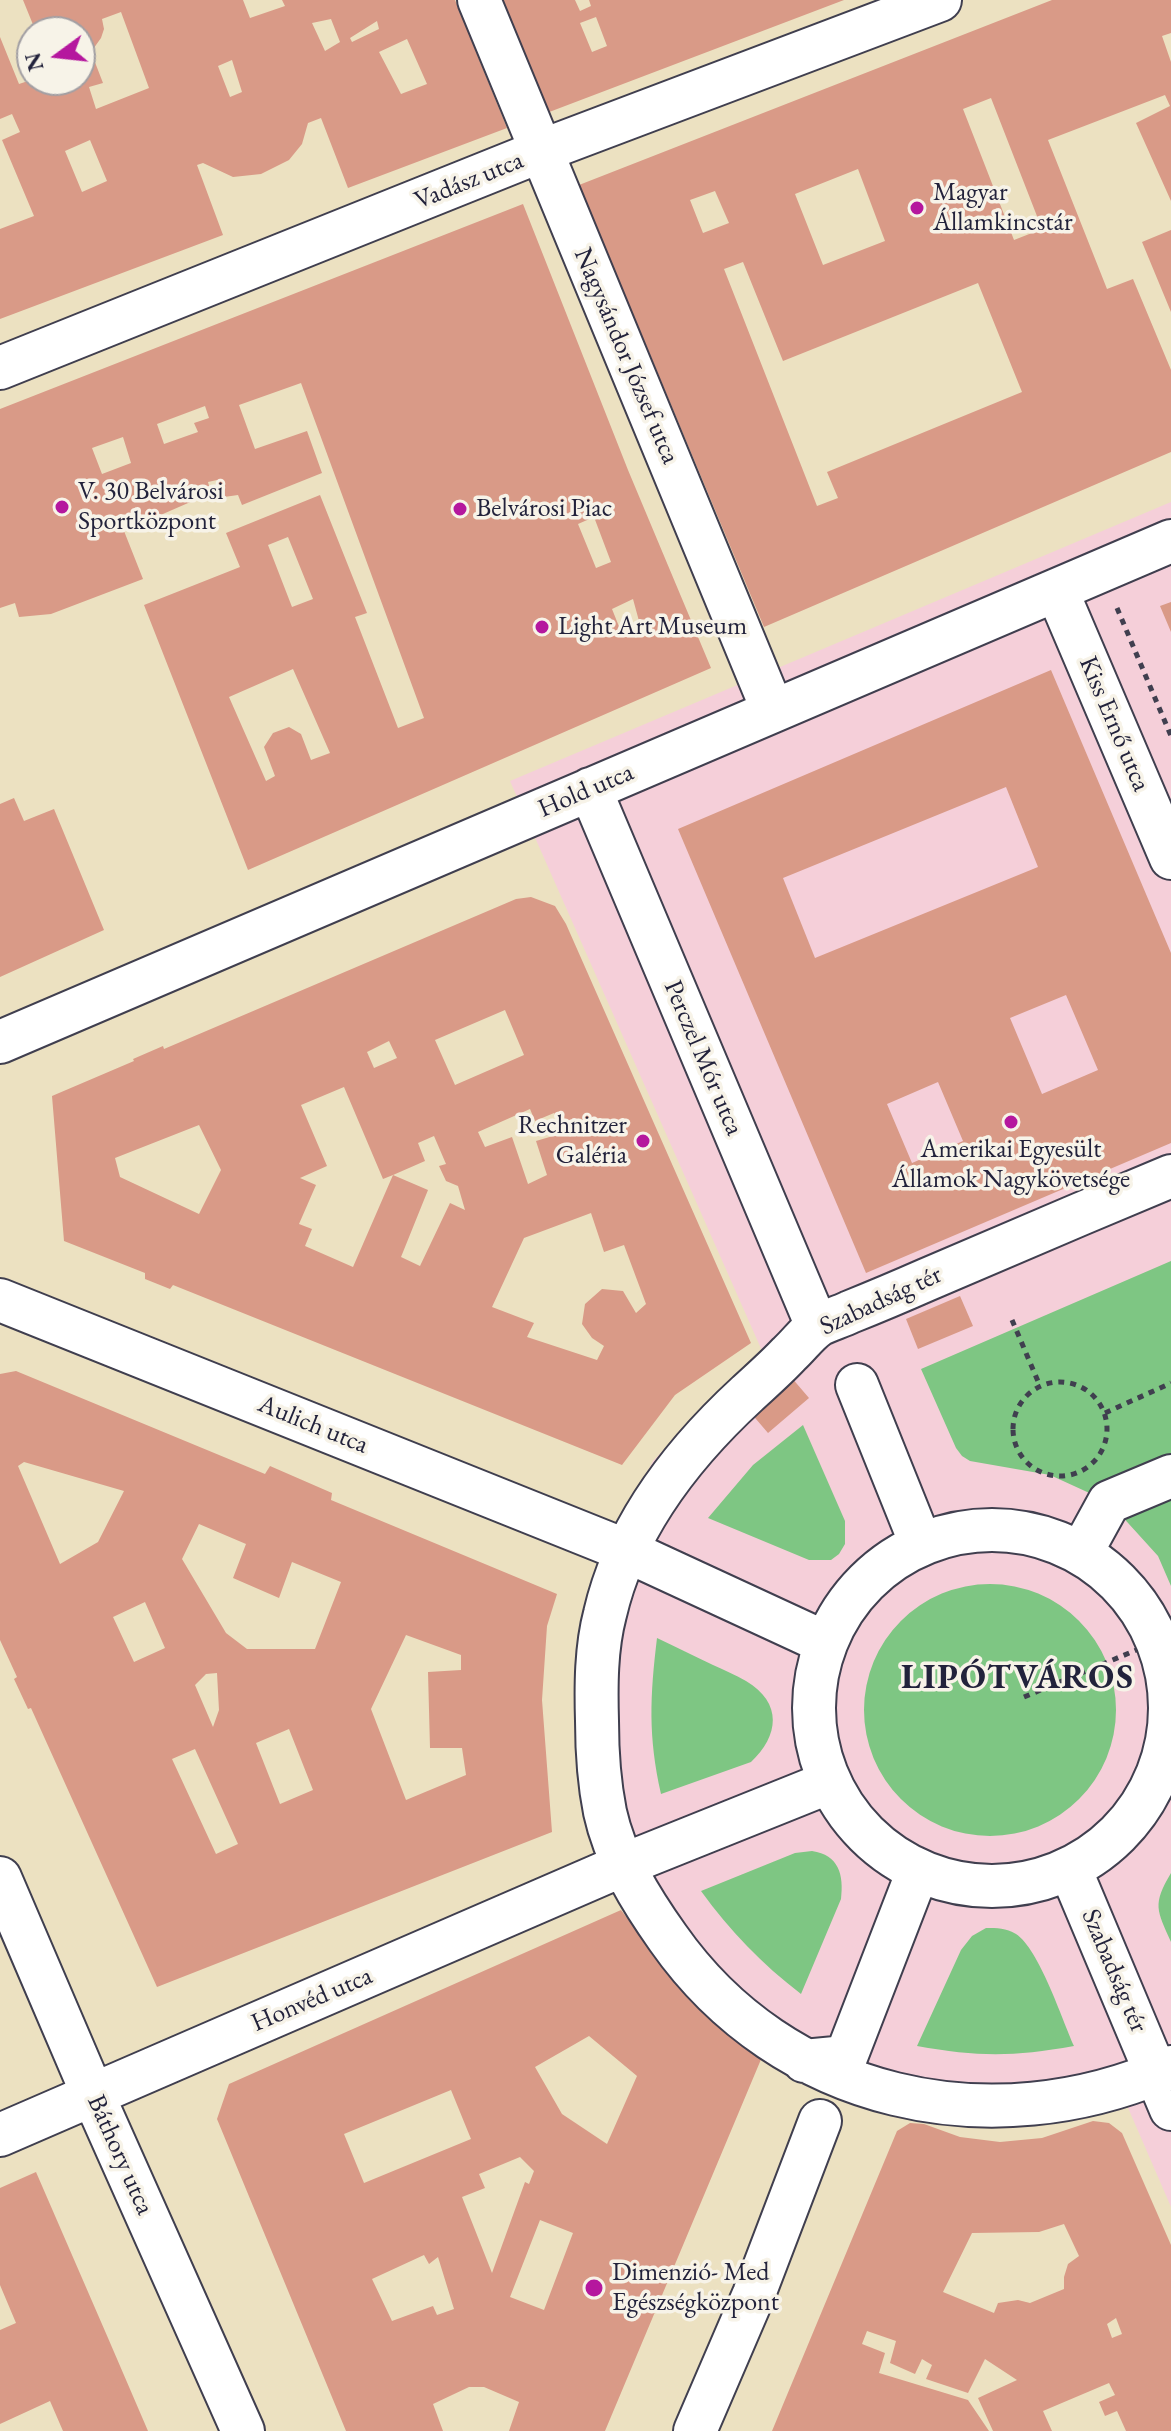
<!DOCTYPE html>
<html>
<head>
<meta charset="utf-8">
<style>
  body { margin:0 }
  #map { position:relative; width:1171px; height:2431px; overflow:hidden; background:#ece1c1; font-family:"EB Garamond",serif }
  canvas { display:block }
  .north { position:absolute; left:16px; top:16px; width:80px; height:80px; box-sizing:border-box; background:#f7f3e8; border:2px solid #a29fa3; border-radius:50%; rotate:255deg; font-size:22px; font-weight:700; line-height:32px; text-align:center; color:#22223b }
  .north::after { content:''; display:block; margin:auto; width:28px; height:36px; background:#b5179e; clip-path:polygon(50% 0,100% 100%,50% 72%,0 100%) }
</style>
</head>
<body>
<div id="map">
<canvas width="1171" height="2431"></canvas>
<div class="north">N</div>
</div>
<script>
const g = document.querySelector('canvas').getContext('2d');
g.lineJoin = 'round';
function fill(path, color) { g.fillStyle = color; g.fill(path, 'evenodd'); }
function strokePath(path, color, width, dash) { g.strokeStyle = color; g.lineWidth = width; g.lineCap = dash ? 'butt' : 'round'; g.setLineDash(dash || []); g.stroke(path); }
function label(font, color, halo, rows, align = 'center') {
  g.font = font + ' "EB Garamond",serif'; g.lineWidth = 7; g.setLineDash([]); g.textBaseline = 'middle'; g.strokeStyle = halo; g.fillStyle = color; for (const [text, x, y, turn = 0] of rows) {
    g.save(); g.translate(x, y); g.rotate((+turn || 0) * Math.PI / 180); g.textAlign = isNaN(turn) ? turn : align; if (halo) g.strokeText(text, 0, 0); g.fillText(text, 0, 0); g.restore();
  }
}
fill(new Path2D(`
  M1171,502V2207L1126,2103L1037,2126H976L926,2114L781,2065L594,1846L616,1531L653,1461L705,1407L763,1353L510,781Z`), '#f5cfd9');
fill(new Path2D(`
  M1171,1261V1586L1158,1556L1109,1502L1050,1475L970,1461L962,1456L956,1448L921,1369Z
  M803,1425L845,1521V1544L839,1554L831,1560H809L708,1518L753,1465Z
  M864 1710a126 126 0 1 1 252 0a126 126 0 1 1-252 0Z
  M657,1638C676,1647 694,1656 713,1665C724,1670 736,1675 746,1681C783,1703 779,1736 751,1762L661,1794C648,1736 650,1696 657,1638Z
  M812,1851C839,1855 844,1875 841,1899L801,1994C762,1964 730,1931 701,1891L795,1853Z
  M1171,1873V1942C1157,1910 1152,1905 1171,1873Z
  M986,1928C997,1928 1006,1928 1016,1934C1039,1949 1062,2019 1074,2046C1013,2057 978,2057 917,2046L961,1950L972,1936Z`), '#7ec683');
fill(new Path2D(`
  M23,0H243L250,18L285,6L282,0H455L507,128L348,188L321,118L308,123L302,144L289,160L261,174L233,177L203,163L197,165L223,235L0,319V229L34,216L2,140L20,132L12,114L0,119V37L19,84L31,80H80V32H36ZM121,12L149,88L96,109L89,87L103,83L91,52L101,38L104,29L102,19ZM331,19L340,42L325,51L312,23ZM377,21L379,29L352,42L350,38ZM407,39L427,84L401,94L379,52ZM232,60L242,92L230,97L218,66ZM90,140L107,181L82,192L65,151Z
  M498,0H575L580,11L591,6L589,0H844L544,114ZM596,17L607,46L592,52L580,23Z
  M1052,0H1171V33L1162,36L1171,62V201L1136,123L1170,106L1165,95L1048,140L1107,289L1133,279L1171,370V452L764,627L579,185ZM991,98L1042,229L1014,240L963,109ZM858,169L885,241L823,265L795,194ZM715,191L729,223L703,233L690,200ZM743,262L783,361L978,283L1022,392L827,472L838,498L817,506L724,269Z
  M523,204L628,470L711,668L248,870L144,605L240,567L226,533L320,495L367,613L355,617L398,728L424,718L301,383L239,405L255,449L307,431L322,473L242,505L238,495L224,497L217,480L208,482L211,493L124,531L143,579L51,614L19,617L15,603L0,608V409ZM205,406L209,418L194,423L198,432L164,444L157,424ZM123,437L131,463L102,474L92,448ZM594,517L611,562L596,568L578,524ZM288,537L313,599L292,607L268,545ZM633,599L639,621L620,629L612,609ZM293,669L330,753L311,760L301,734L289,727L273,733L264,747L275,776L266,781L229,697Z
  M1171,230V312L1142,242Z
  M1171,602V632L1160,606Z
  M1051,670L1171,953V1143L866,1273L678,829ZM1006,787L1038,867L815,958L783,878ZM1066,995L1098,1070L1042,1094L1010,1018ZM938,1082L963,1141L912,1163L887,1104Z
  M14,798L24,821L54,809L104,930L0,977V804Z
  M531,897L555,906L566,924L751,1343L675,1395L622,1465L173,1285L170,1289L145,1279V1273L64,1241L52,1096L134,1061L133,1059L163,1046L164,1049L516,899ZM505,1010L524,1055L455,1085L435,1040ZM389,1041L397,1058L374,1068L367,1052ZM344,1087L383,1179L393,1175L425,1161L418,1143L434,1136L446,1164L439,1166L446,1181L458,1186L465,1210L450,1203L420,1266L401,1257L428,1190L393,1175L353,1267L305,1246L312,1229L299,1224L316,1185L300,1178L327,1166L301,1105ZM530,1109L535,1121L554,1113L563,1133L536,1141L547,1175L528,1184L512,1137L485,1147L478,1132ZM199,1125L221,1170L199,1214L120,1177L115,1158ZM591,1213L604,1252L624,1245L646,1304L636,1313L623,1291L602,1289L585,1304L582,1324L592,1338L604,1346L597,1360L527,1337L534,1323L492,1307L524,1238Z
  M960,1296L973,1326L918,1349L906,1319Z
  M16,1371L265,1474L270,1466L332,1493L331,1500L557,1594L547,1626L542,1700L552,1832L157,1987L31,1708L28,1709L14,1679L17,1677L0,1640V1374ZM24,1462L124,1491L98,1542L60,1564L18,1466ZM199,1524L246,1544L233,1578L279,1598L292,1562L341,1582L315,1649H247L226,1633L182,1559ZM145,1602L165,1648L134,1662L113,1617ZM406,1635L461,1655V1670L428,1672L430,1748H462L466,1775L406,1800L371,1709ZM217,1673L219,1710L213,1727L195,1685L206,1674ZM289,1729L313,1790L280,1804L256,1743ZM195,1749L238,1844L216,1854L172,1759Z
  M791,1377L809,1398L768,1433L750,1412Z
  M621,1910L684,1992L762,2057L605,2431H509L519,2402L484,2387H469L433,2404L443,2431H346L217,2119L229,2084ZM589,2036L637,2076L607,2144L562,2114L535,2067ZM451,2090L471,2139L364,2183L344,2134ZM520,2157L534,2171L529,2184L525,2182L492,2273L462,2197L485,2188L479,2174ZM540,2220L573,2233L544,2310L510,2297ZM424,2255L429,2264L438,2257L454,2309L437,2315L433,2306L392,2321L372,2279Z
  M1093,2121L1109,2123L1122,2133L1171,2245V2431H1126L1117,2411L1105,2416L1099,2402L1115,2395L1109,2383L1043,2411L1052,2431H993L978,2398L1017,2380L985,2359L968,2393L926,2379L932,2365L922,2359L915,2374L890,2363L896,2341L867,2331L862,2344L885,2353L879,2373L968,2400L989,2431H772L897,2131L910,2123L924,2124L960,2137L1000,2142L1042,2138ZM1064,2224L1079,2256L1068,2264L1064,2277V2289L1030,2303L1018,2300L998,2303L994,2313L943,2292L972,2233L1039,2232ZM1116,2318L1122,2334L1112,2338L1107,2324Z
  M36,2172L108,2338L148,2431H63L50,2401L0,2424V2330L16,2323L0,2285V2188Z`), '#d99a87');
const minor = new Path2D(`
  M479,0L773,711
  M0,368L541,151L940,0
  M1057,591L1171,858
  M590,789L817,1326
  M0,1042L1171,541
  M1171,1176C1089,1210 1008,1245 926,1280C901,1291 875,1302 850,1312C840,1317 828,1320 819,1325C808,1332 799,1345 789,1354C776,1368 761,1381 747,1394C683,1453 625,1527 605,1614C596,1648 596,1686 597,1721C597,1752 599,1782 605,1812C615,1858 641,1900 668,1938C783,2102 991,2147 1171,2067
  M0,1300L627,1551L826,1643
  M857,1385L921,1544
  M814 1708a178 178 0 1 1 356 0a178 178 0 1 1-356 0Z
  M1081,1553L1109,1502L1171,1476
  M1070,1869L1171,2109
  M0,1878L93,2095L243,2431
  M804,2061L846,2057L918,1871
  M0,2135L623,1865L830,1782
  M695,2431L754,2294L820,2121`);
strokePath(minor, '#403f4f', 46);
strokePath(new Path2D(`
  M1117,608L1171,736
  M1012,1320L1040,1386
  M1013 1429a47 47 0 1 1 94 0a47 47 0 1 1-94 0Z
  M1105,1413L1171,1383
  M1024,1697L1158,1641
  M1165,1752L1171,1749`), '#403f4f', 5, [6, 6]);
strokePath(minor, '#fff', 42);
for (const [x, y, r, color] of [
  [917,208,8,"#b5179e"],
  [62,507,8,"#b5179e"],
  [460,509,8,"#b5179e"],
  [542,627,8,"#b5179e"],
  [1011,1122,8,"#b5179e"],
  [643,1141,8,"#b5179e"],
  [594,2288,10,"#b5179e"]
]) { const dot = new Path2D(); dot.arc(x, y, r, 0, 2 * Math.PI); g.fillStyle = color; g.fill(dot); strokePath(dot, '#f7f3e8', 3); }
label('26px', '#22223b', '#f7f3e8', [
  ["Vadász utca",469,181,-22],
  ["Nagysándor József utca",626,356,67],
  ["Kiss Ernő utca",1114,724,67],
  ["Hold utca",586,791,-23],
  ["Perczel Mór utca",703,1058,67],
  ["Szabadság tér",881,1301,-25],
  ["Aulich utca",313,1425,22],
  ["Szabadság tér",1114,1971,67],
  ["Honvéd utca",312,2000,-23],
  ["Báthory utca",120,2155,66]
]);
label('26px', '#22223b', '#f7f3e8', [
  ["Magyar",933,193],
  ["Államkincstár",933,223],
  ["V. 30 Belvárosi",78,492],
  ["Sportközpont",78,522],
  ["Belvárosi Piac",476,509],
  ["Light Art Museum",558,627],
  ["Rechnitzer",627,1126,"right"],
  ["Galéria",627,1156,"right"],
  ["Amerikai Egyesült",1011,1150,"center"],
  ["Államok Nagykövetsége",1011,1180,"center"],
  ["Dimenzió- Med",612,2273],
  ["Egészségközpont",612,2303]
], 'left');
g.letterSpacing = '2px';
label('bold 34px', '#22223b', '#f7f3e8', [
  ["LIPÓTVÁROS",1018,1679]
]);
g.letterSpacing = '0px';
</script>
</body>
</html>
